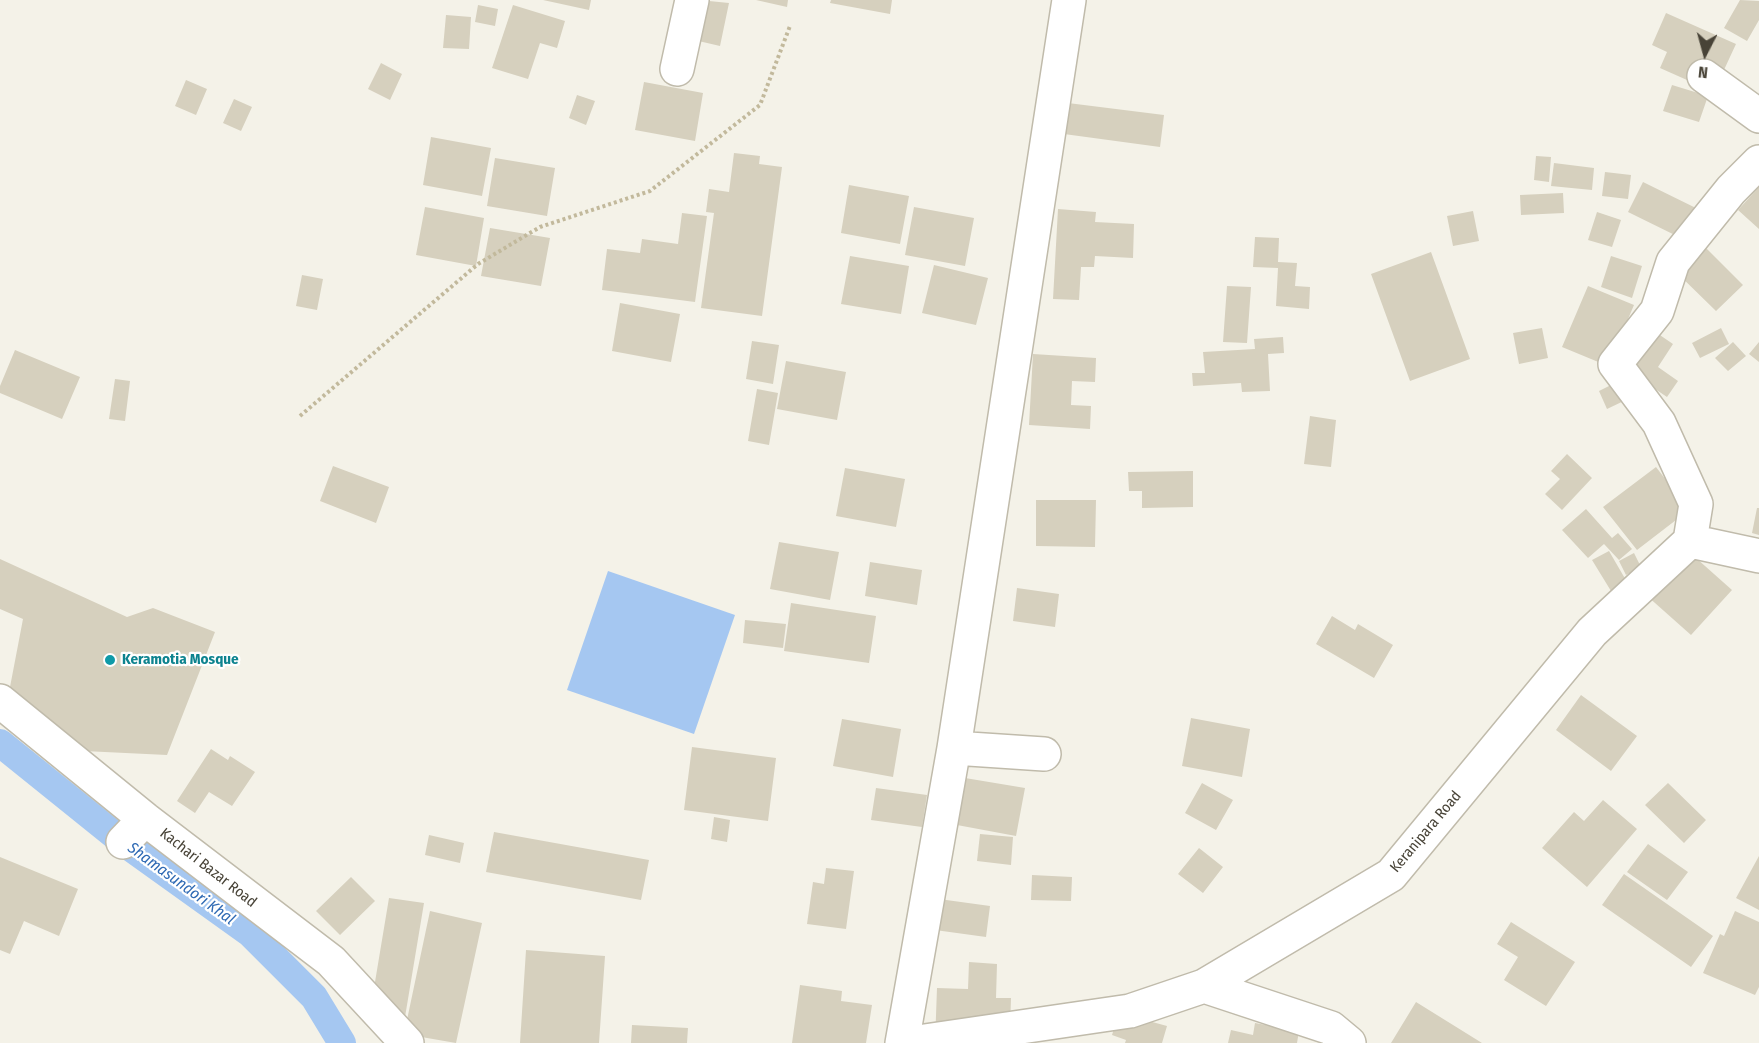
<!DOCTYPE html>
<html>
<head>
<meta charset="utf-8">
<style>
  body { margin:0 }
  #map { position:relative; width:1759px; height:1043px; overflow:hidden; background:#f4f2e8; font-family:"Fira Sans Condensed",sans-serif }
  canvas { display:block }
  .north { position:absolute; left:1675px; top:24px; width:60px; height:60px; -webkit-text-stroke:4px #fff; paint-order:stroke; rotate:186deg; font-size:16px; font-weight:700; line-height:24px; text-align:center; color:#484337 }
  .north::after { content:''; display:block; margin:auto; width:21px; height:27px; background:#484337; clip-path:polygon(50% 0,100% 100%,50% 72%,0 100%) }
</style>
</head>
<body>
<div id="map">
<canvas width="1759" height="1043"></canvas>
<div class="north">N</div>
</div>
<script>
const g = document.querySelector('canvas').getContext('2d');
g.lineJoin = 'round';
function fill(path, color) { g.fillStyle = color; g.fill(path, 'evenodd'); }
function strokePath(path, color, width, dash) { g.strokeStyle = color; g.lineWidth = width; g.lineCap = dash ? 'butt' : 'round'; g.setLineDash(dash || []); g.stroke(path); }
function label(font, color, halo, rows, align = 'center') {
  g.font = font + ' "Fira Sans Condensed",sans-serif'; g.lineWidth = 4.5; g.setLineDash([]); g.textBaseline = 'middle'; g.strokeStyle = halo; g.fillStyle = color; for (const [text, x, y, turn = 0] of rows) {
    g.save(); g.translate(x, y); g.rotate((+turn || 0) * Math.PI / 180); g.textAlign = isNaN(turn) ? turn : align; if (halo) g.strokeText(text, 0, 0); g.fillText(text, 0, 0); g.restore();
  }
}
fill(new Path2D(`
  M608,571L735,615L694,734L567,690Z`), '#a5c7f1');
strokePath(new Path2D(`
  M0,743L123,842L250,933L314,997L342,1043`), '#a5c7f1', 28);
fill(new Path2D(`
  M543,0H591L589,10Z
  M699,0L729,3L720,46L690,39Z
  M756,0H788L787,7Z
  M831,0H892L890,14L830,3Z
  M1740,0L1759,1V20L1747,41L1724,28Z
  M478,5L498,9L495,26L475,22Z
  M513,5L565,21L557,48L540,43L528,79L492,68Z
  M1666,13L1736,44L1723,72L1696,84L1660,68L1667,52L1652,45Z
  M446,15L471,17L469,49L443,48Z
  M381,63L402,74L390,100L368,89Z
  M186,80L207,89L196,115L175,106Z
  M644,82L703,93L695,141L635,130Z
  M1672,85L1708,96L1699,122L1663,111Z
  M577,95L595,101L586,125L569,118Z
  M234,99L252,107L241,131L223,123Z
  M1068,103L1164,115L1160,147L1064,134Z
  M431,137L491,148L482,196L423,185Z
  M734,153L760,156L759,164L782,167L762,316L701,308L714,213L706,212L709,189L729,192Z
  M1536,156L1551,157L1549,182L1534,180Z
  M495,158L555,168L547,216L487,206Z
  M1554,163L1594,168L1592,190L1551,186Z
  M1605,172L1631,175L1628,199L1602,196Z
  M1643,182L1702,211L1687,241L1628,212Z
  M849,185L909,196L900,244L841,233Z
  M1759,187V229L1738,210Z
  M1563,193L1564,213L1521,215L1520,195Z
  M425,207L484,218L476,266L416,255Z
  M914,207L974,218L965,266L905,255Z
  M1058,209L1096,212L1095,222L1134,224L1133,258L1095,256L1094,267H1081L1079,300L1053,299Z
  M1473,211L1479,241L1453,246L1447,216Z
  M1597,212L1621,220L1612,247L1588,240Z
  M682,213L707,216L695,302L602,290L607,249L640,253L642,239L678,244Z
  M490,228L550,238L541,286L481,276Z
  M1255,237L1279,238L1278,262L1297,263L1295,286L1310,287L1309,309L1276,306L1278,268L1253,267Z
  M1700,242L1743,285L1716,311L1673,269Z
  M1431,252L1470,359L1410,381L1371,274Z
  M850,256L909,266L901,314L841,304Z
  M1611,256L1642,266L1632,298L1601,287Z
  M934,265L988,278L976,325L922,313Z
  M302,275L323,279L317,310L296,306Z
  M1227,286L1251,287L1247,343L1223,342Z
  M1588,286L1634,305L1608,366L1562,347Z
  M620,303L680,314L671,362L612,351Z
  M1648,327L1673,344L1658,367L1678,381L1667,397L1621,366Z
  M1542,328L1548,358L1519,364L1513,333Z
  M1721,328L1729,344L1700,358L1692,343Z
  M1283,337L1284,353L1268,354L1270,391L1242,392L1241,383L1193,386L1192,373H1205L1203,352L1255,349L1254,339Z
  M752,341L779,345L773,384L746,379Z
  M1733,342L1746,356L1728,371L1715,358Z
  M1759,342V362L1749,354Z
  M15,350L80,377L62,419L0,393V386Z
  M1033,354L1096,358L1095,382L1072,381L1071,405L1091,406L1090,429L1029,425Z
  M786,361L846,372L837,420L777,409Z
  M115,379L130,381L125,421L109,419Z
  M1621,380L1630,398L1607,409L1599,391Z
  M757,389L778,393L769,445L748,441Z
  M1310,416L1336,420L1331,467L1304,464Z
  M1567,454L1592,478L1562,510L1545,494L1560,479L1551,471Z
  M333,466L389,487L376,523L320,501Z
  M1656,467L1689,510L1637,550L1603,507Z
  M845,468L905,479L896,527L836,516Z
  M1193,471V507L1142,508V491H1129L1128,472Z
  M1036,500H1096L1095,547L1036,546Z
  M1757,508H1759V535L1752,533Z
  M1586,509L1612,538L1618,533L1632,549L1619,560L1604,544L1588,558L1562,530Z
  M779,542L839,552L830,600L770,589Z
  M1687,550L1732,590L1691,635L1646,595Z
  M1609,551L1627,582L1611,591L1592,560Z
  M1634,553L1641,567L1626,575L1619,561Z
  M0,559L127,617L153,608L215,632L167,755L84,751L10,687L23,619L0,609Z
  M870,562L922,570L917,605L865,596Z
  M1017,588L1059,594L1055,627L1013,621Z
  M791,603L876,616L869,663L784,651Z
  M1332,616L1355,630L1358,624L1393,645L1374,678L1316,644Z
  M745,620L786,624L783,648L743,643Z
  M1581,695L1637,736L1611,771L1556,730Z
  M1191,718L1250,729L1242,777L1182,766Z
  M842,719L901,729L893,777L833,766Z
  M692,747L776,758L768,821L684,810Z
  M211,749L228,760L230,756L255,772L232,806L209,792L195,813L177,801Z
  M965,778L1025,788L1016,836L957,825Z
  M1202,783L1233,800L1216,830L1185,813Z
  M1668,783L1706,820L1684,843L1645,805Z
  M876,788L927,795L922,827L871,820Z
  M1603,800L1637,829L1587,887L1542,848L1574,812L1584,821Z
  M714,817L730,820L727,842L711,839Z
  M494,832L649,860L641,900L486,872Z
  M980,834L1013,837L1011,865L977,861Z
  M429,835L464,843L460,863L425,855Z
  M1648,844L1688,872L1667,900L1627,872Z
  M1199,848L1223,867L1203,893L1178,874Z
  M1759,856V910L1736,898Z
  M0,857L78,889L59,936L24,921L10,954L0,950Z
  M826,868L854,871L846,929L807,924L813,882L824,884Z
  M1624,874L1713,936L1691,967L1602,905Z
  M1032,875L1072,877L1071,901L1031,900Z
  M351,877L375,901L340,935L316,911Z
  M389,898L424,903L405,1017L375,1012L374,988Z
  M939,899L990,906L986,937L935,930Z
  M430,911L482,923L456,1043L404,1034Z
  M1735,911L1759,922V987L1755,995L1703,973L1720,934L1724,936Z
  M1511,922L1575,962L1546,1006L1504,980L1518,957L1497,944Z
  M526,950L605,956L599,1043H520Z
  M969,962L997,964L996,998H1011L1010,1029L935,1043L937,988L968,989Z
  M800,985L842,991L841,1001L872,1005L866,1043H792Z
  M1416,1002L1482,1043H1391Z
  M1134,1017L1167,1026L1162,1043H1125L1126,1040L1112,1035L1117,1019Z
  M1255,1023L1299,1031L1297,1043H1228L1231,1030L1253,1035Z
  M632,1025L688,1028L687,1043H631Z`), '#d6d0be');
const minor = new Path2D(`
  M677,69L692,0
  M1704,76L1759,116
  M1690,541L1696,504L1659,423L1615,364L1657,311L1673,262L1731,190L1759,162
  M0,701L145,819L331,961L407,1043
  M954,748L1044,754
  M123,842L145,819
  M1204,986L1331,1028L1349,1043
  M902,1043L954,748L1069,0
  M911,1043L1130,1011L1204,986L1391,875L1592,632L1690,541L1759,556`);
strokePath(minor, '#c0bbab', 36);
strokePath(new Path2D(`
  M300,416L478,264L540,227L650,191L760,105L790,26`), '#c2b99c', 4, [3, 3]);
strokePath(minor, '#fff', 33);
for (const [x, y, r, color] of [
  [110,660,6,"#0f9aa8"]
]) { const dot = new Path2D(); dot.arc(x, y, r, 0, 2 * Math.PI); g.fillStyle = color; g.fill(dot); strokePath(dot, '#fff', 2); }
label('bold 15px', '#0d838f', '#fff', [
  ["Keramotia Mosque",122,660]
], 'left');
label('15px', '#484337', '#fff', [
  ["Keranipara Road",1426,832,-50],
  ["Kachari Bazar Road",208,868,38]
]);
label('italic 16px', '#2f6ab4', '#fff', [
  ["Shamasundori Khal",181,884,36]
]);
</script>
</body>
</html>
